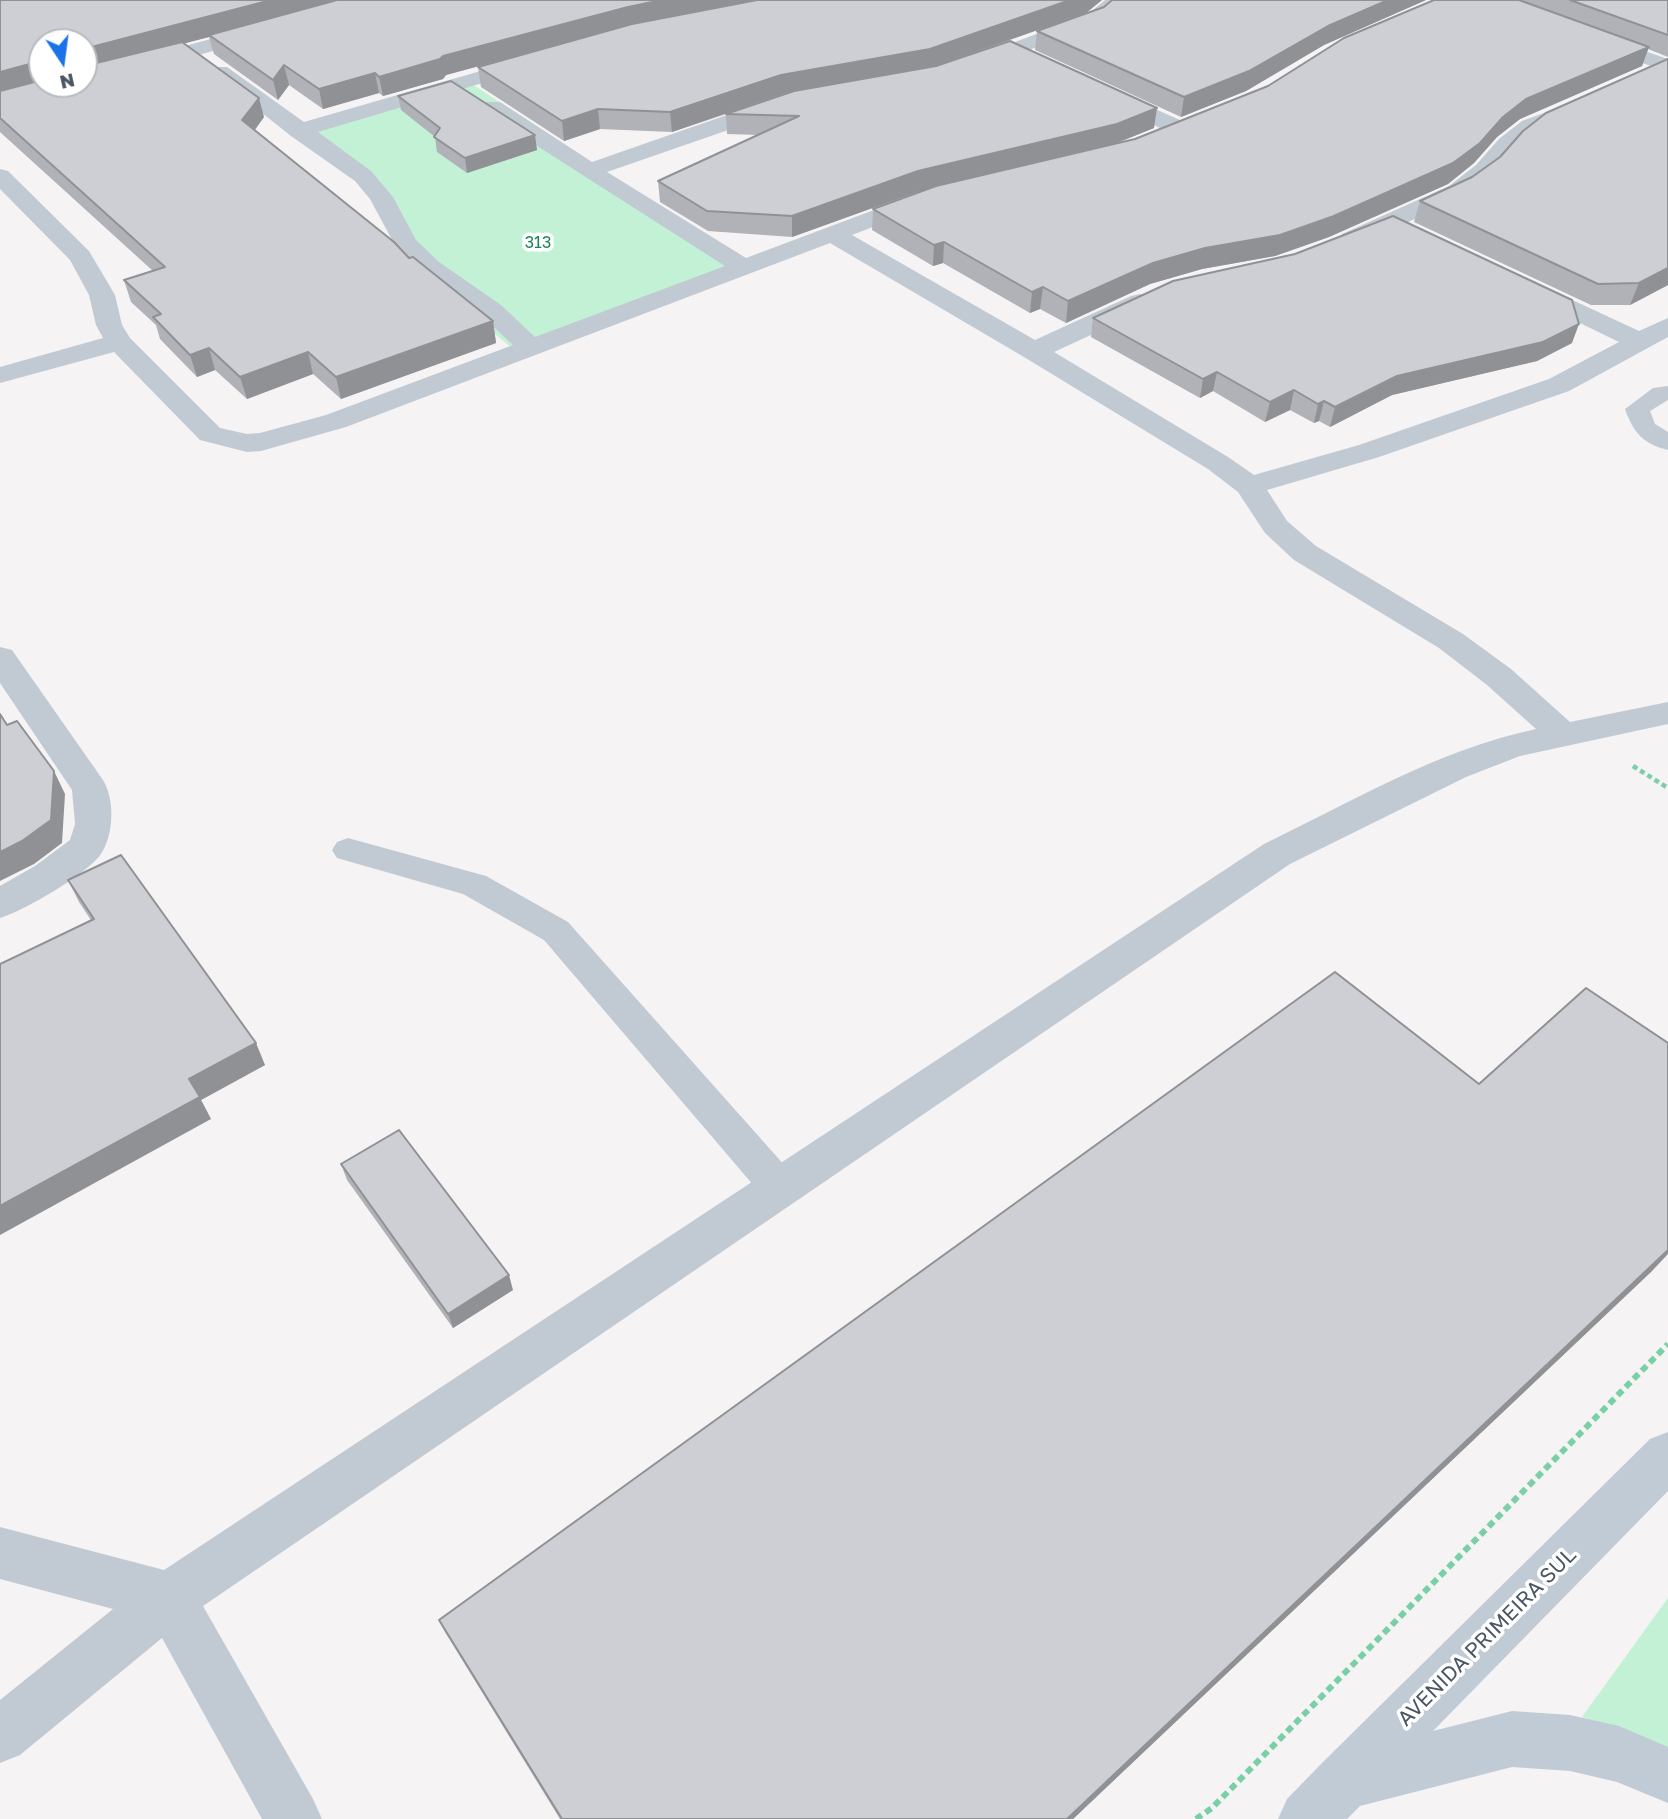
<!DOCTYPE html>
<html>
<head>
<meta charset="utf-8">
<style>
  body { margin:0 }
  #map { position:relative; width:1668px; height:1819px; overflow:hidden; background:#f5f3f3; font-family:"Golos Text",sans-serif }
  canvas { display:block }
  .north { position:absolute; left:28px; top:28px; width:70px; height:70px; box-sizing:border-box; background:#fff; border:2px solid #b7bbc0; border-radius:50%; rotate:167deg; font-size:19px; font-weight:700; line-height:28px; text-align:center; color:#4a5661 }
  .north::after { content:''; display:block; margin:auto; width:24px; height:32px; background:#1a73e8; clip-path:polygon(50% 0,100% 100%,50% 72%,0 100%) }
</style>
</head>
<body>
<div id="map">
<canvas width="1668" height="1819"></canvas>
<div class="north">N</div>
</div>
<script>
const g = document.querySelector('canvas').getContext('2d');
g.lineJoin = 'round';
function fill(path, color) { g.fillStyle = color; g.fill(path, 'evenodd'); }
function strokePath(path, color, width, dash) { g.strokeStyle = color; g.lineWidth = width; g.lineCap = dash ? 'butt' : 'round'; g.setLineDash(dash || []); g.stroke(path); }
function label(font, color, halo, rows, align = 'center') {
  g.font = font + ' "Golos Text",sans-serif'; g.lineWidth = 7; g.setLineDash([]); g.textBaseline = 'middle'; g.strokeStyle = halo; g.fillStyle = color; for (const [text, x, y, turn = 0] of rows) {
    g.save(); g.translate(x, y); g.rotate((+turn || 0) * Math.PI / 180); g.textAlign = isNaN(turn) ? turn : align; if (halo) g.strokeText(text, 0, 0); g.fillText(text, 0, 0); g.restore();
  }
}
fill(new Path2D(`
  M461,77L755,268L520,355L413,264L385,200L286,128Z
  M1668,1598V1752L1582,1717Z`), '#c3f1d5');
strokePath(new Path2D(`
  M1633,766L1668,788`), '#7ad0a6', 4.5, [5, 3.5]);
strokePath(new Path2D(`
  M1196,1819L1212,1808L1668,1344`), '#7ad0a6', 6, [7, 4.5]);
fill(new Path2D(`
  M1668,386V400L1650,411L1655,424L1668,432V450C1643,444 1633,432 1625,409L1653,388Z
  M348,838L486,876L568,922L794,1176L799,1188L794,1200L780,1204L766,1200L544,940L463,894L337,858L332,850L337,842Z`), '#c1cad2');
fill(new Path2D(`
  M1105,0H1127L1101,23L981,68H967L963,64L967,60L1087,15Z
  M263,25L270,27L273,31L270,35L92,85L84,86L76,84H84V73Z
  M1595,34L1668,59V72L1588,44L1585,40L1588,36Z
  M529,57L536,59L540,63L536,67L318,132L371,171L393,197L416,240L439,262L501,305L535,337L725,266L484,112L481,107L484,102H500L592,162L767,101H783L786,106L783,111L607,172L746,258L914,195H930L934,200L930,205L852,235L1035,340L1131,296L1140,294L1149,296L1153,302L1149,308L1054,352L1228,457L1254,475L1359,445L1549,379L1619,342L1518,293L1514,288L1518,283L1527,280L1536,283L1639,331L1668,318V337L1569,391L1379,457L1267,490L1287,521L1316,546L1463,634L1511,669L1570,722L1668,702V724L1520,756L1466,777L1290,864L203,1606L313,1799L322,1819H262L162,1638L20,1755L0,1763V1700L113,1609L0,1579V1527L164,1570L1264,844C1351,802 1440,749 1536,729L1487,685L1439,648L1294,560L1265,533L1238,492L1208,469L1024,357L830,243L346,427L261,451L247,452L200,440L114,352L0,383V367L103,338L96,325L89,295L70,260L0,189V169L8,171L89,251L115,295L122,325L130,338L220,428L247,434L260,433L326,415L513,345L483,317L421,272L397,249L370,199L355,181L291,136L209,71L213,67H227L304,122Z
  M1110,89L1189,124L1192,129L1189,134H1173L1102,101L1099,96L1102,91Z
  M1568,104L1576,106L1579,111L1576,116L1538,131L1515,149L1492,175L1465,196L1360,244L1351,246L1342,244L1339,239L1342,234L1449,186L1476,165L1499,139L1522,121Z
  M0,647L12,650L103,780C115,800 114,834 101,854C87,874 24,911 0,918V886L35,866L70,840L75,824L72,790L0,683Z`), '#c1cad2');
fill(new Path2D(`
  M1668,1432V1491L1433,1731L1512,1711L1570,1715L1619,1726L1668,1747V1803L1617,1782L1570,1771L1512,1767L1360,1806L1347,1819H1278L1287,1799L1323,1762L1650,1439Z`), '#c1cbd6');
fill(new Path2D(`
  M0,0H1102L1086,13L942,64L1154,128L1117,143L1135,139L1268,86L1434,0H1668V57L1648,49L1642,66L1520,119L1497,137L1474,163L1448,184L1329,237L1275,256L1202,269L1150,284L1066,323L1040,309L1030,313L943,263L933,266L872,230L873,209L926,189L917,192L792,237L708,231L660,202L658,181L759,135L727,134L726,114L786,94L672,132L600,129L564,141L481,87L478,67L532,52L446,75L443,79L383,96L379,93L323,109L289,85L278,100L214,54L209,37L184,43L264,117L255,130L409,258L493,321L496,343L341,399L313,374L247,399L215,370L197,377L160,339L156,325L131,302L124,280L153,271L0,132ZM42,42H84V84H42Z
  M1112,0H1426L1324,45L1246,91L1181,117L1035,50L1037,31L1104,7Z
  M398,96L537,150L467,173L437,152L435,137L401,110Z
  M1472,177L1668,285L1630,305H1591L1414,222L1420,201Z
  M1093,318L1572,343L1537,361L1392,395L1330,427L1319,421L1314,423L1290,410L1265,422L1213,391L1200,398L1091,337Z
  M68,880L265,1065L201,1100L211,1119L91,920L79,902Z
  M341,1164L513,1290L453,1328L347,1180Z
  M1652,1271L1073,1819H560L445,1632L439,1620Z`), '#b0b2b7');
fill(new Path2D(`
  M271,0H345L209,35V37L84,70V49Z
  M662,0H759L629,25L446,75L443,79L383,96L379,77L443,56L628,7Z
  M1070,0H1102L1086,13L929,68L782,94L672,132L670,112L781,75Z
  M1388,0H1426L1324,45L1246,91L1181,117L1184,97L1328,26Z
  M1649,47L1642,66L1520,119L1497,137L1474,163L1448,184L1329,237L1275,256L1202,269L1150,284L1066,323L1068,301L1153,263L1503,117L1526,99Z
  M37,62L42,78V82L0,94V72Z
  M284,65L289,85L278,100L273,80Z
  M375,73L379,93L323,109L319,89Z
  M259,98L264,117L247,140L242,120Z
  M1157,108L1154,128L1114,144L917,192L792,237V216L918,171Z
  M598,109L600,129L564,141L562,121Z
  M535,135L537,150L467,173L465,158Z
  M944,242L943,263L933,266L934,245Z
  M1668,268V285L1630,305L1639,283Z
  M1043,287L1040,309L1030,313L1032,292Z
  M493,321L496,343L341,399L336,377Z
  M1579,324L1572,343L1537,361L1392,395L1330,427L1335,407L1397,376Z
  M209,348L215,370L197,377L190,355Z
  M308,352L313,374L247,399L240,377Z
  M1217,372L1213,391L1200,398L1203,379Z
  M1294,390L1290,410L1265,422L1270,402Z
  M1324,401L1319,421L1314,423L1318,404Z
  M54,771L65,794L62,843L34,864L0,881V852Z
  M256,1043L265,1065L201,1100L211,1119L0,1235V1206L189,1079Z
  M1668,1250V1254L1652,1271L1073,1819H1067Z
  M509,1275L513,1290L453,1328L448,1314Z`), '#909195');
const building = new Path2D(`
  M0,0H271L84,49V42H42V62H37L0,72Z
  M337,0H662L628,7L443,56L440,59L379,77L375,73L319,89L284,65L273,80L209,35Z
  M757,0H1070L930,49L781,75L670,112L598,109L562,121L478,67L632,24Z
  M1112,0H1388L1328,26L1249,71L1184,97L1037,31L1104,7Z
  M1434,0H1519L1649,47L1526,99L1503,117L1480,143L1453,163L1334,216L1280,235L1205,248L1153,263L1068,301L1043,287L1032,292L944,242L934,245L873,209L936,186L1135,139L1268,86L1344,38Z
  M1570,0H1668V35Z
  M1010,41L1157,108L1117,124L918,171L792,216L707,211L658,181L799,116L726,114L794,91L936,66Z
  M182,42L259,98L242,120L394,242L409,258L413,257L493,321L336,377L308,352L240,377L209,348L190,355L153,317L161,314L124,280L165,267L0,118V91L42,80V84H84V66Z
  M1668,59V268L1639,283L1598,284L1420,201L1472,177L1500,157L1523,131L1546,113Z
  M451,81L535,135L465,158L434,137L440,128L398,96Z
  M1393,216L1572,300L1579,324L1543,342L1397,376L1335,407L1324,401L1318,404L1294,390L1270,402L1217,372L1203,379L1093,318L1173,281L1295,254Z
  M0,714L7,725L17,721L54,771L51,820L22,841L0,852Z
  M121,855L256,1043L189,1079L200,1097L0,1206V964L94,919L68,880Z
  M1335,972L1479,1084L1586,988L1668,1043V1250L1067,1819H562L439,1620Z
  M399,1130L509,1275L448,1314L341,1164Z`);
fill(building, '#cdcfd5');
strokePath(building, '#909195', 2);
label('16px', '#17864f', '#fff', [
  ["313",538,243]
]);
label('21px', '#4a5661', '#fff', [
  ["AVENIDA PRIMEIRA SUL",1487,1637,-45]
]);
</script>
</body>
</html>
